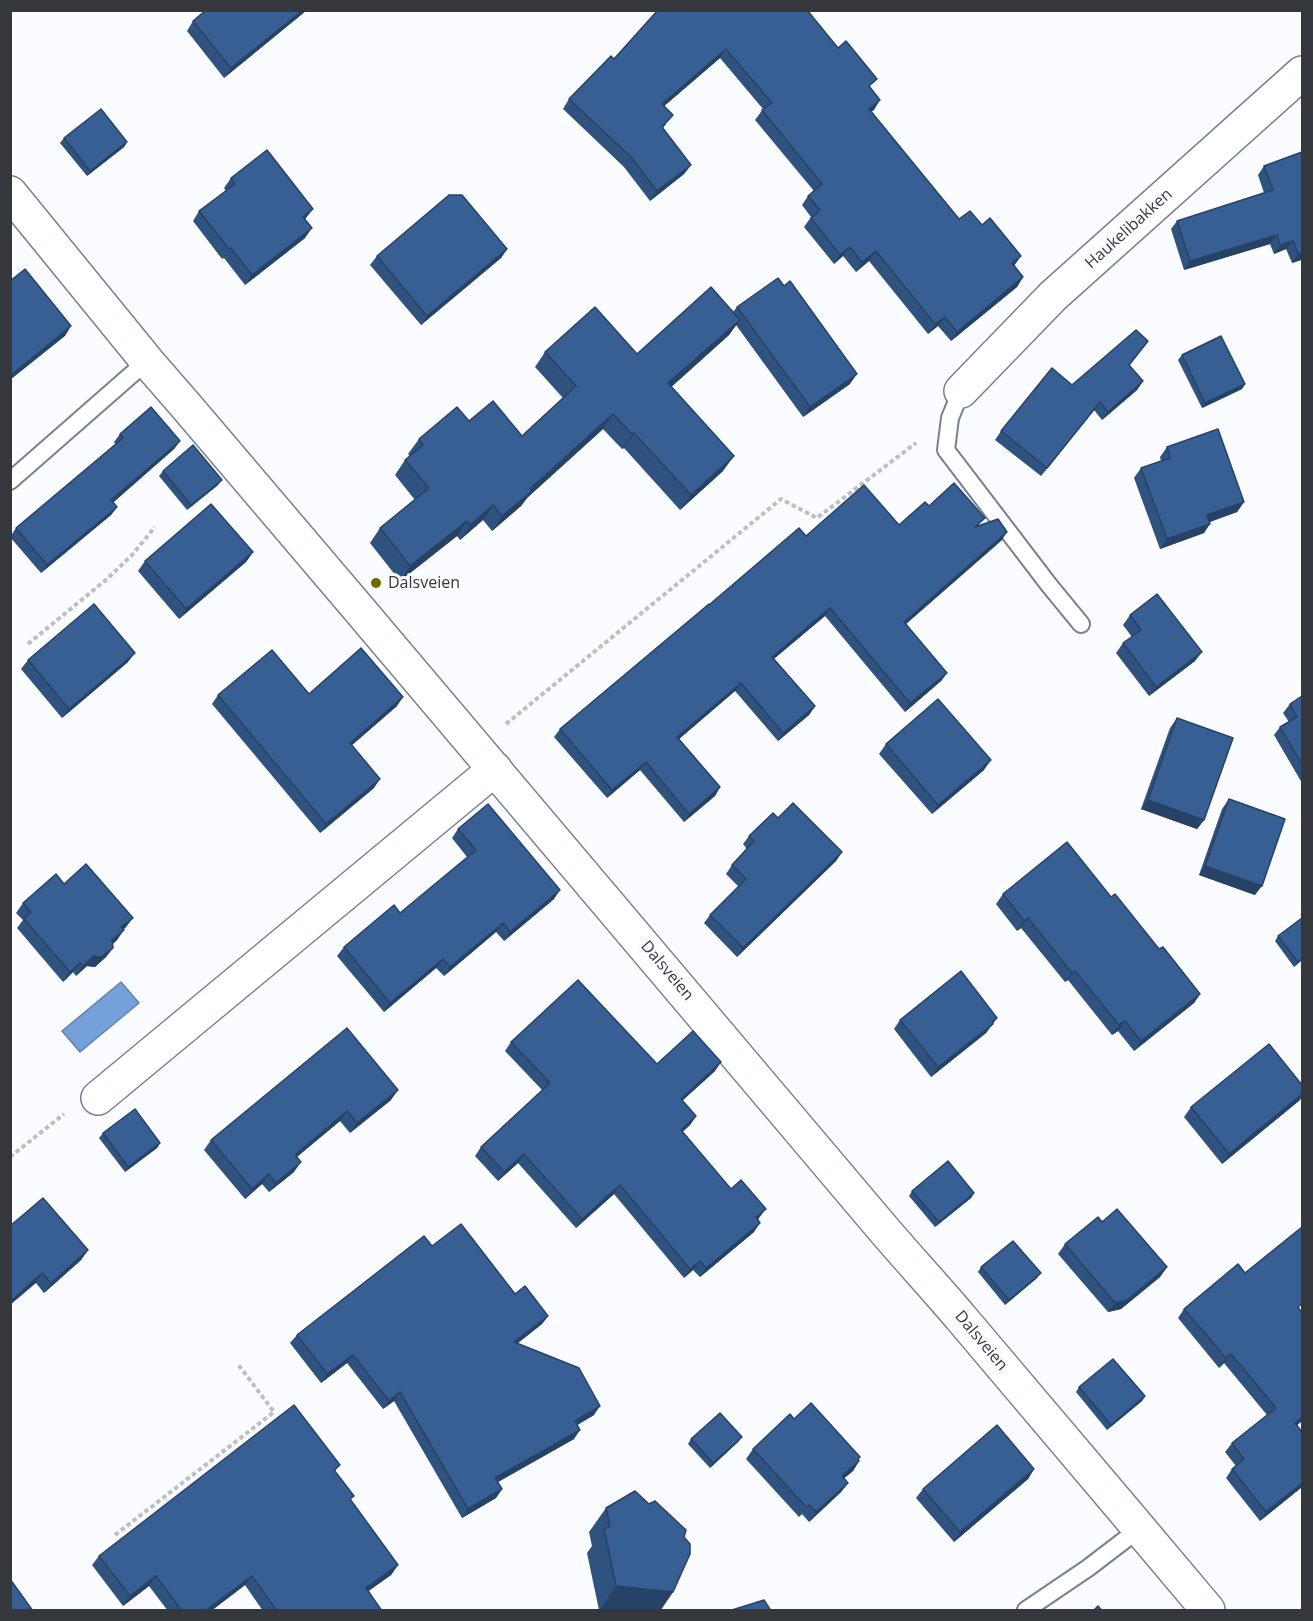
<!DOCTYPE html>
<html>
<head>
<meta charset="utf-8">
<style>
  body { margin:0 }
  #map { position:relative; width:1313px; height:1621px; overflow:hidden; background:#fafcff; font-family:"Open Sans",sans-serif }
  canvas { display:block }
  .frame { position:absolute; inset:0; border:12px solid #34383d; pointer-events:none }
</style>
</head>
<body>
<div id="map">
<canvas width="1313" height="1621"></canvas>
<div class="frame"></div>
</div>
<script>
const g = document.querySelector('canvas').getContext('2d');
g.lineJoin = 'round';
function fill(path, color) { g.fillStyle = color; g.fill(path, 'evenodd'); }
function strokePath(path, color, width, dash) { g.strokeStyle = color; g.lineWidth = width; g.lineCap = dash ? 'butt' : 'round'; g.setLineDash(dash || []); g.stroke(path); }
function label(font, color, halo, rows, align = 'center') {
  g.font = font + ' "Open Sans",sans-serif'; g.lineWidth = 6; g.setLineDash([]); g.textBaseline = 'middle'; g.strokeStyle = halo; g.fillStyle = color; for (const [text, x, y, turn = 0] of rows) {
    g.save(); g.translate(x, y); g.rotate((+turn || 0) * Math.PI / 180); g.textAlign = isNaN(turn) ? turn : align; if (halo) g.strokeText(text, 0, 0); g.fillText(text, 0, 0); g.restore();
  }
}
const water = new Path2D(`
  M121,982L139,1003L80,1052L62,1031Z`);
fill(water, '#76a0d9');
strokePath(water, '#6281aa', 1.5);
const service = new Path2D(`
  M961,391L950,418L946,450L1049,585L1081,624
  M10,481L147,361
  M1026,1610L1088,1568L1139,1529`);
const minor = new Path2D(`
  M961,391L1053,296L1302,73
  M98,1098L495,769`);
const tertiary = new Path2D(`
  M10,193L147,361L187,407C418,679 650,950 879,1224C906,1256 935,1287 962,1319C1045,1416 1126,1513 1208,1610`);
strokePath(service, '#78818e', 20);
strokePath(minor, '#78818e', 36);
strokePath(tertiary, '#78818e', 36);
strokePath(new Path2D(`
  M28,644L107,579L132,555L155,527
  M506,724L781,499L817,518L916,443
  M10,1157L64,1114
  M115,1535L274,1412L237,1363`), '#bdbfc3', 4, [4.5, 3]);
strokePath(service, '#fff', 16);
strokePath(minor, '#fff', 33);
strokePath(tertiary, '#fff', 33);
fill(new Path2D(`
  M206,10H307L224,78L187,31L193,21Z
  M658,10L871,89L874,110L871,111L959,219L1014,266L1023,277L1017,287L951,341L938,326L928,334L869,261L856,272L843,256L834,264L804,227L811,217L802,205L808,196L814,191L755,120L763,109L720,58L664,106L666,124L663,128L691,165L684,174L650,201L624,167L563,109L569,99L614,59Z
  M64,138L127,142L124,147L87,176L60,143Z
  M1302,152V264L1301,260L1292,263L1286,249L1274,254L1270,244L1184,270L1171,229L1177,221L1264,193L1258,175L1264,166Z
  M231,178L306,218L305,219V238L245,285L224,258L222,259L193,221L199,211L226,191L224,188Z
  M507,249L501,258L421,325L370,265L377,256Z
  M737,307L850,384L803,417L736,325L729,335L671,387L723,471L680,510L624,448L622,449L603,429L527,498L521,506L492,531L483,520L460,540L457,536L400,581L370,543L380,528L415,500L395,475L405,460L410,456L408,454L419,439L469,421L522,436L563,398L535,367L545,352L637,354L733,312Z
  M1148,341L1129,366L1143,381L1137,390L1102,420L1094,410L1041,476L995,440L1001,431L1072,385Z
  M1182,355L1245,384L1242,389L1202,408L1178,360Z
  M120,434L180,441L174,449L113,502L117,507L111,515L41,573L10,537L16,528L116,445L114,442Z
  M1167,447L1244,502L1237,512L1210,522L1204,533L1160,549L1134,478L1141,468L1161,461L1160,457Z
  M163,471L218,485L187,510L159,476Z
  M929,506L980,525L1002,540L906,624L947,673L941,681L905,712L825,616L774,659L815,706L809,715L778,741L735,691L679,739L720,787L715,796L684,822L640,770L607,798L554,737L560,729L709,605L806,536L899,525Z
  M253,552L246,562L179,619L138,571L145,561Z
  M1130,615L1195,661L1149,696L1116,653L1123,643L1132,637L1123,625Z
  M28,660L128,662L62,718L21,669Z
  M309,694L397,706L352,745L374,788L320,833L212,704L218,695Z
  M1302,696V783L1274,735L1280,727L1289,722L1283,713L1290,704Z
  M1177,718L1204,820L1197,829L1141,809L1170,728Z
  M886,744L984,770L932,814L879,754Z
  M1229,799L1255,895L1199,875L1222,809Z
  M458,829L554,899L504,941L496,932L444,976L436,968L384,1012L337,956L344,947L400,913L467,857L452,838Z
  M749,836L842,852L836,861L737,957L704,923L710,915L739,887L726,874L732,865L747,849L743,844Z
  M64,884L126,927L123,930L117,940L113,944V948L106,957L95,967L87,966L76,976L73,972L63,982L17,928L23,920L16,913L23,903Z
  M1003,894L1111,897L1200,994L1194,1003L1134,1051L1118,1031L1112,1035L1068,980L1065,982L1021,928L1017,931L996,904Z
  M1278,936L1302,960L1294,967L1275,941Z
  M997,1018L986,1033L931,1077L894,1029L900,1020Z
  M511,1042L657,1064L715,1071L682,1101L696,1116L690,1125L682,1132L731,1189L759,1218L758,1220L754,1232L700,1277L693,1270L684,1278L614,1194L576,1228L518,1163L498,1181L475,1156L481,1147L543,1091L505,1051Z
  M391,1100L350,1133L340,1121L297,1157L294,1172L269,1192L262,1184L245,1199L204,1150L211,1140Z
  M1300,1100L1222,1164L1184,1117L1191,1107Z
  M103,1133L160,1143L157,1148L125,1172L99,1138Z
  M912,1191L974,1193L971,1198L935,1227L909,1196Z
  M10,1226L88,1250L81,1260L44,1293L36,1283Z
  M1065,1244L1167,1267L1160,1277L1121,1309L1108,1312L1058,1254Z
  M432,1246L515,1294L548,1316L542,1324L517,1344L594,1415L577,1425L574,1439L498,1482L502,1489L496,1498L462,1518L394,1401L383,1409L347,1363L321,1383L290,1343L297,1335Z
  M981,1267L1037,1278L1005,1305L978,1272Z
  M1245,1273L1300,1310L1302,1421L1297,1425L1302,1487L1260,1521L1226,1478L1232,1469L1236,1466L1225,1452L1232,1443L1267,1415L1224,1363L1219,1368L1178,1318L1184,1309Z
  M1079,1387L1145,1396L1142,1401L1107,1430L1076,1392Z
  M794,1419L859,1461L853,1471L844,1478L848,1483L841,1492L809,1522L802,1514L799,1517L746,1459L753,1449Z
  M742,1437L738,1442L710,1468L688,1444L691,1439Z
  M340,1465L335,1471L351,1501L398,1565L391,1575L368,1591L382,1611H263L245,1585L211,1611H168L149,1586L123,1606L92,1565L99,1556Z
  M1034,1469L1028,1479L954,1542L916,1498L923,1489Z
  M606,1508L684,1537L673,1592L660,1611L599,1610L587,1553L592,1546L589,1532Z`), '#30527e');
fill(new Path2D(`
  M303,10H307L224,78L231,68Z
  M726,49L720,58L655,114L662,104Z
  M880,100L874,110L862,118L869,109Z
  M127,142L124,147L87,176L90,171Z
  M691,165L684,174L650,201L657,191Z
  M313,209L306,218L296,227L303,217Z
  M312,228L305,238L245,285L252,275Z
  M1277,235L1270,244L1184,270L1190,261Z
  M1293,241L1286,249L1274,254L1280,245Z
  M850,247L843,256L834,264L840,255Z
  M507,249L501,258L421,325L427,316Z
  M876,251L869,261L856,272L862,262Z
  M1302,252V257L1301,260L1292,263L1298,254Z
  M1021,256L1014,266L1012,263Z
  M1023,277L1017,287L951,341L957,332Z
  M945,317L938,326L928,334L935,324Z
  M740,320L729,335L658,399L668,383Z
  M71,326L65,336L10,380V376Z
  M857,374L850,384L803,417L810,407Z
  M1143,381L1137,390L1102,420L1108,412Z
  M1245,384L1242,389L1202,408L1205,403Z
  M1100,402L1094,410L1041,476L1047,468Z
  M613,414L603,429L527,498L521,506L492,531L502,516Z
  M634,433L624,448L622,449L632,434Z
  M180,441L174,449L106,509L111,500Z
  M734,456L723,471L680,510L691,495Z
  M222,480L218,485L187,510L191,505Z
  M1244,502L1237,512L1201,525L1207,515Z
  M493,505L483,520L460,540L470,525Z
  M117,507L111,515L41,573L47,565Z
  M467,521L457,536L400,581L410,566Z
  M1210,524L1204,533L1160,549L1167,539Z
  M1007,532L1002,540L899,630L904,622Z
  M253,552L246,562L179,619L186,609Z
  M830,608L825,616L766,665L772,657Z
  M1202,652L1195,661L1149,696L1156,687Z
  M135,653L128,662L62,718L69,709Z
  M947,673L941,681L905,712L910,703Z
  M741,683L735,691L672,745L677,737Z
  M403,697L397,706L344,752L350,743Z
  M815,706L809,715L778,741L783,733Z
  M991,760L984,770L932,814L938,805Z
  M646,762L640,770L607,798L612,790Z
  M380,779L374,788L320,833L326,824Z
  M720,787L715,796L684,822L689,814Z
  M1148,800L1204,820L1197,829L1141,809Z
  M842,852L836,861L737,957L743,948Z
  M1205,866L1262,886L1255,895L1199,875Z
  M560,890L554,899L504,941L510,932Z
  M133,918L126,927L114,937L121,927Z
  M1028,918L1021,928L1017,931L1024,921Z
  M503,923L496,932L444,976L450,967Z
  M124,930L117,940L106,950L112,940Z
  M113,948L106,957L95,967L87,966L76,976L83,966L94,956Z
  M1302,958V960L1294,967L1298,962Z
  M443,959L436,968L384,1012L390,1003Z
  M80,963L73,972L63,982L70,972Z
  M1075,971L1068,980L1065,982L1072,973Z
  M1200,994L1194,1003L1134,1051L1141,1041Z
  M997,1018L986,1033L931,1077L938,1067Z
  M1125,1021L1118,1031L1112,1035L1119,1025Z
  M721,1062L715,1071L674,1108L681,1099Z
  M398,1090L391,1100L350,1133L357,1123Z
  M1302,1094V1097L1300,1100L1222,1164L1229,1154Z
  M347,1111L340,1121L288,1164L295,1155Z
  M696,1116L690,1125L675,1139L681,1130Z
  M160,1143L157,1148L125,1172L128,1167Z
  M524,1154L518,1163L498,1181L504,1172Z
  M301,1162L294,1172L269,1192L276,1183Z
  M269,1174L262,1184L245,1199L252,1189Z
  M620,1185L614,1194L576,1228L582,1219Z
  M974,1193L971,1198L935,1227L939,1222Z
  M766,1209L759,1218L749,1226L756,1217Z
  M760,1223L754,1232L700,1277L706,1268Z
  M88,1250L81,1260L44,1293L51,1283Z
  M700,1261L693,1270L684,1278L690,1269Z
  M1167,1267L1160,1277L1121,1309L1108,1312L1115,1303Z
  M42,1273L36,1283L10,1305V1302Z
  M1041,1273L1037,1278L1005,1305L1009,1300Z
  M548,1316L542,1324L507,1351L514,1342Z
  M1231,1354L1224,1363L1219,1368L1226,1358Z
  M353,1355L347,1363L321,1383L327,1374Z
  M400,1392L394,1401L383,1409L389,1401Z
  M1145,1396L1142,1401L1107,1430L1111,1425Z
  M600,1406L594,1415L569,1430L575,1421Z
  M1302,1417V1421L1289,1432L1295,1423Z
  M580,1430L574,1439L489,1487L495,1478Z
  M742,1437L738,1442L710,1468L713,1463Z
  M860,1457L854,1466L859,1461L853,1471L835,1486L842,1476Z
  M1034,1469L1028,1479L954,1542L960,1532Z
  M848,1483L841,1492L809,1522L816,1512Z
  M1302,1483V1487L1260,1521L1266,1512Z
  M502,1489L496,1498L462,1518L468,1509Z
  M398,1565L391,1575L359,1598L366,1588Z
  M156,1576L149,1586L123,1606L130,1596Z
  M252,1576L245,1585L211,1611H205Z
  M616,1586L673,1592L660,1611L599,1610Z`), '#274267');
const building = new Path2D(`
  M206,10H303L231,68L193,21Z
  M658,10H807L838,48L846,41L877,79L869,86L880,100L869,109L959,219L970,211L982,225L990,218L1021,256L1012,263L1023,277L957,332L945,317L935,324L876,251L862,262L850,247L840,255L811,218L820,210L808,196L822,184L762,110L772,103L726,49L662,104L673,115L662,127L691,165L657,191L631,157L569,99L611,56L614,59Z
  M101,109L127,142L90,171L64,138Z
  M267,150L313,209L303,217L312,228L252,275L231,248L229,249L199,211L235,184L231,178Z
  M1302,152V252L1298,254L1293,241L1280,245L1277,235L1190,261L1177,221L1273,190L1264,166Z
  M449,195H462L507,249L427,316L377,256Z
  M25,269L71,326L10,376V281Z
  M778,278L784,286L790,281L857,374L810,407L737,307Z
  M711,287L740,320L668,383L734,456L691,495L634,433L632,434L613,414L530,489L532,491L502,516L493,505L470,525L467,521L410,566L380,528L429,488L405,460L423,445L419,439L457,407L469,421L493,401L522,436L576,386L545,352L595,307L637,354Z
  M1136,330L1148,341L1129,365L1143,381L1108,412L1100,402L1047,468L1001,431L1052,368L1072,385Z
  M1221,336L1245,384L1205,403L1182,355Z
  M151,407L180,441L111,500L117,507L47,565L16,528L123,438L120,434Z
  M1218,429L1244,502L1207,515L1210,524L1167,539L1141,468L1170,458L1167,447Z
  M193,445L222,480L191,505L163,471Z
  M954,483L985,518L975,527L998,519L1007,532L904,622L947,673L910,703L830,608L772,657L815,706L783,733L741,683L677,737L720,787L689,814L646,762L612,790L560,729L709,604V605L799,528L806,536L864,485L899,525L925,502L929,506Z
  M211,504L253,552L186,609L145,561Z
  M1157,594L1202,652L1156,687L1123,643L1141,630L1130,615Z
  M94,604L135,653L69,709L28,660Z
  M361,648L403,697L350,743L380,779L326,824L218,695L272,650L309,694Z
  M1302,696V764L1280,727L1297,717L1290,704Z
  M938,699L991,760L938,805L886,744Z
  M1177,718L1233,738L1204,820L1148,800Z
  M1229,799L1285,819L1262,886L1205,866Z
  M793,803L842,852L743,948L710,915L746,879L732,865L754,841L749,836L773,813L778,818Z
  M488,804L560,890L510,932L503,923L450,967L443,959L390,1003L344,947L394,905L400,913L476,850L458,829Z
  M1067,842L1111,897L1115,894L1159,949L1163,947L1200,994L1141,1041L1125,1021L1119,1025L1075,971L1072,973L1028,918L1024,921L1003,894Z
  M86,864L133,918L121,927L124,930L112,940L113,948L101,957L94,956L83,966L80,963L70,972L24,919L31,912L23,903L56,874L64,884Z
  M1302,918V958L1298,962L1278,936Z
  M961,971L997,1018L992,1022L993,1024L938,1067L900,1020Z
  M578,980L657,1064L693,1031L721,1062L681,1099L696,1116L681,1130L731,1189L741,1180L766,1209L756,1217L760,1223L706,1268L700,1261L690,1269L620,1185L582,1219L524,1154L504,1172L481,1147L550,1083L511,1042Z
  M347,1028L398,1090L357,1123L347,1111L295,1155L301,1162L276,1183L269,1174L252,1189L211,1140Z
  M1269,1044L1302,1085V1094L1229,1154L1191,1107Z
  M135,1109L160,1143L128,1167L103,1133Z
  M948,1161L974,1193L939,1222L912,1191Z
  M43,1198L88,1250L51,1283L42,1273L10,1302V1226Z
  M1117,1209L1167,1267L1127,1300L1115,1303L1065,1244L1098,1217L1102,1222Z
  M461,1224L515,1294L525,1286L548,1316L514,1342L579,1368L600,1406L575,1421L580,1430L495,1478L502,1489L468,1509L400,1392L389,1401L353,1355L327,1374L297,1335L424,1236L432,1246Z
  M1302,1227V1304L1298,1307L1302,1313V1417L1295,1423L1302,1432V1483L1266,1512L1232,1469L1244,1459L1232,1443L1276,1408L1231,1354L1226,1358L1184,1309L1238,1264L1245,1273Z
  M1013,1241L1041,1273L1009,1300L981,1267Z
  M1113,1359L1145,1396L1111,1425L1079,1387Z
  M811,1403L860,1457L858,1459L859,1461L842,1476L848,1483L816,1512L809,1505L806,1507L753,1449L790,1414L794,1419Z
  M294,1405L340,1465L334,1470L354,1496L350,1499L398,1565L366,1588L382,1611H277L252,1576L205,1611H182L156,1576L130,1596L99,1556Z
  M720,1413L742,1437L713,1463L691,1439Z
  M997,1425L1034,1469L960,1532L923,1489Z
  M635,1491L649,1504L655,1501L686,1530L684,1537L690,1544V1554L673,1592L616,1586L604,1529L610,1527L606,1508Z
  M10,1579L33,1611H10Z
  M764,1600L771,1611H732V1610Z
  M1098,1606L1102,1611H1093Z`);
fill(building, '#385f93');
strokePath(building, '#274267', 1.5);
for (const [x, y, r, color] of [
  [376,583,6,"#6e6903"]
]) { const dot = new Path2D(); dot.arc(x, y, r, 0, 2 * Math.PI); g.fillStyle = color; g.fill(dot); strokePath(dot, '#fafcff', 2); }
label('16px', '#34383d', '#fafcff', [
  ["Haukelibakken",1129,229,-42],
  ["Dalsveien",667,971,50],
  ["Dalsveien",981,1341,50]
]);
label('16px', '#34383d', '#fafcff', [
  ["Dalsveien",388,583]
], 'left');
</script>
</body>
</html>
